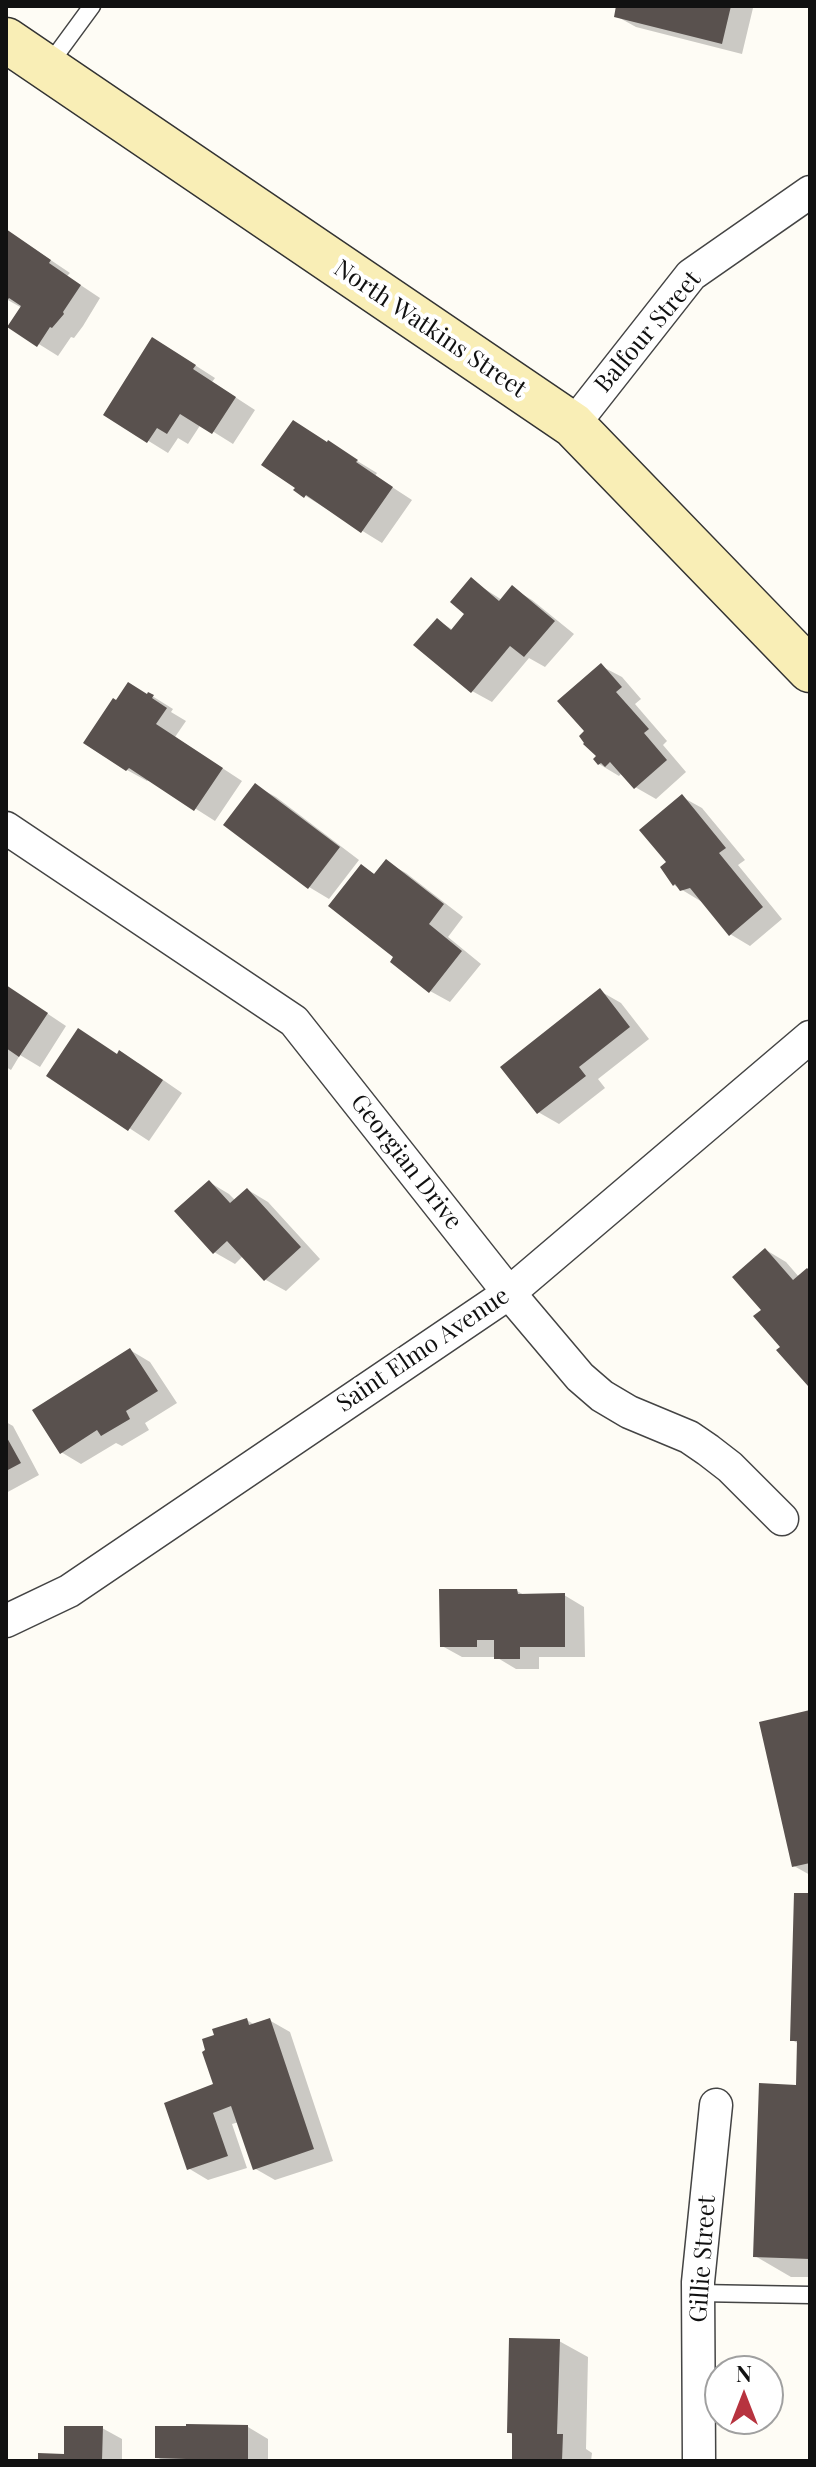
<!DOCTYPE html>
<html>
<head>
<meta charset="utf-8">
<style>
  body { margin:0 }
  #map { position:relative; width:816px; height:2467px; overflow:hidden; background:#fefcf5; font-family:"Playfair Display",serif }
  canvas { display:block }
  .frame { position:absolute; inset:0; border:8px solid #111; pointer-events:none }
  .north { position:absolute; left:704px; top:2355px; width:80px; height:80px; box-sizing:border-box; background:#fff; border:2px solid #a0a0a0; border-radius:50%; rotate:0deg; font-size:22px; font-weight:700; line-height:32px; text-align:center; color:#111 }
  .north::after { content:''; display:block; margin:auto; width:28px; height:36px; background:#b7333f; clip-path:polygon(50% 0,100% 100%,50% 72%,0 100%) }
</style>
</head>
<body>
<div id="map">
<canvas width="816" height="2467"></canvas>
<div class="frame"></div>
<div class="north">N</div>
</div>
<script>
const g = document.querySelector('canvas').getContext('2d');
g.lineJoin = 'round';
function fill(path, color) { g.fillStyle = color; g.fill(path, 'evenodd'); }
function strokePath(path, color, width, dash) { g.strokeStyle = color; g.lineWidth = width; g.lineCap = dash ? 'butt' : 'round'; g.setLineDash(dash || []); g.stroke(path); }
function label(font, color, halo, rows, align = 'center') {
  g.font = font + ' "Playfair Display",serif'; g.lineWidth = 8; g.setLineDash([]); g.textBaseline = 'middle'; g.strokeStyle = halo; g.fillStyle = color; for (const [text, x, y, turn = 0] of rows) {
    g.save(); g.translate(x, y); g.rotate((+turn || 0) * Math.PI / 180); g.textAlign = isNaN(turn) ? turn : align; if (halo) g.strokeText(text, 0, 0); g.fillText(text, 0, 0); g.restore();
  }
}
fill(new Path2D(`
  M618,6H749L753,8L742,54L636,27L616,16Z
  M6,230L70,273L67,276L100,298L83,326L74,338L71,337L58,356L10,326L22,308L6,299Z
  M173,351L215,378L212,382L255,410L233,444L201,424L188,444L178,438L168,453L105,414Z
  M313,434L377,473L375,476L412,500L382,543L296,490Z
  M471,580L502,600L512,588L532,600L574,634L545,667L529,658L492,702L472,691L437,620L453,630L467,613Z
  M601,666L622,677L641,699L635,704L667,741L663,745L686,772L656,799L635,787L621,774L619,776L599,764V756L587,732Z
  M149,694L173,709L171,712L186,721L175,737L242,781L215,821L149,779L147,781L127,770Z
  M256,786L276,797L359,860L329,899L309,887L226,825Z
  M682,797L702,808L745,860L738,865L782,919L750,946L730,934L702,902L674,885L669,862Z
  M386,862L406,873L463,917L448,937L481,964L450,1002L430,991L361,866L376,875Z
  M6,986L66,1026L40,1067L20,1055L11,1070L6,1067Z
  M600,991L621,1003L649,1039L598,1079L605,1088L559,1124L538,1112Z
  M118,1055L140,1064L182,1093L149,1141L48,1075Z
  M209,1182L229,1194L236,1201L248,1190L268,1202L320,1259L286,1291L266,1280L243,1256L235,1264L214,1252Z
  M766,1250L786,1262L799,1277L807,1270L810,1272V1385L779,1350L783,1347L763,1310Z
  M130,1350L150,1362L177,1403L145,1423L149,1430L122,1446L116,1443L81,1464L61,1452Z
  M6,1422L13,1426L39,1475L6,1493Z
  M517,1591L526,1596L564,1595L584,1607L585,1657H539V1669H516L496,1657H462L442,1646Z
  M810,1712V1875L794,1866Z
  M810,1895V2277H791L755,2256L798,2087L799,2044L792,2040Z
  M247,2020L255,2025L269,2020L290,2032L333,2161L275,2180L254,2168L239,2122L232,2124L247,2168L208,2180L188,2168L215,2085Z
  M559,2341L588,2357L586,2449L592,2453L591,2461H514V2436L509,2432Z
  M248,2427L268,2439V2461H164L157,2457Z
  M102,2428L122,2439V2461H40L66,2456Z`), '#0003');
fill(new Path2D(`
  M616,6H731L722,44L614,17Z
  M6,229L51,260L49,263L81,285L63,312L64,314L52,328L50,327L37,347L7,327L21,306L9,298L6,302Z
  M152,337L196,365L193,369L236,397L212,434L180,414L167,434L157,428L147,443L103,415Z
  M293,420L327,442L328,440L358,460L356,462L393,487L361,533L306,495L304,498L293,490L295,488L261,465Z
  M471,577L499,601L512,585L555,621L524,657L510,646L471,693L413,645L437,618L451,630L464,614L450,602Z
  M601,663L622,687L616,692L649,729L644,733L667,760L634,789L610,762L605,767L601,763L598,765L593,759L596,756L583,744L584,743L579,736L584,731L557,701Z
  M128,682L147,694L148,692L154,695L152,698L167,708L156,724L223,768L194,811L129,768L126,771L83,743L113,698L116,700Z
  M255,783L340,847L308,889L223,825Z
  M682,794L726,848L719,853L763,907L729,936L690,888L680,891L675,884L673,886L660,867L666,862L639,830Z
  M386,859L444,904L429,924L462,951L429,993L390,962L393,957L328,906L361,864L374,874Z
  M6,985L48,1013L19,1057L6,1048Z
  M600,988L630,1027L579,1067L586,1076L537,1114L500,1067Z
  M78,1028L117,1054L119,1050L163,1080L128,1131L46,1076Z
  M209,1180L230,1203L247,1188L301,1247L264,1281L227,1241L213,1254L174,1211Z
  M765,1248L793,1280L807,1268L810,1271L808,1386L776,1350L780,1347L753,1316L761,1310L732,1277Z
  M130,1348L158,1391L126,1411L130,1419L101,1436L97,1430L60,1454L32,1410Z
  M6,1436L21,1463L6,1471Z
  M439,1589H517L518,1594L565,1593V1647H520V1659H494V1640H477V1647H440Z
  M810,1710V1863L792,1867L759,1722Z
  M794,1893H810V2259L753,2257L759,2083L796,2085L797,2041H790Z
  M247,2018L249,2025L270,2018L314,2149L253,2170L231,2106L213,2113L228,2156L187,2170L164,2103L213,2084L202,2052L205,2050L202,2039L214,2035L212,2029Z
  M509,2338L560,2339L557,2434H563L562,2461H512V2433H507Z
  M186,2424L248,2425V2461H186V2459L155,2458V2426H186Z
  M64,2426H103L102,2461H38V2453L64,2454Z`), '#59514e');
const lane = new Path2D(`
  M48,66L92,6
  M698,2293L810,2295`);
const street = new Path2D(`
  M573,425L691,275L810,192
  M6,828L294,1021L509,1293L580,1377L602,1396L629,1412L689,1437L708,1450L730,1467L782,1519
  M6,1621L69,1591L509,1293L810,1037
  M699,2461L698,2282L716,2105`);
const secondary = new Path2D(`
  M6,40L573,425L810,670`);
strokePath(lane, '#444', 19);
strokePath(street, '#444', 35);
strokePath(secondary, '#333', 47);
strokePath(lane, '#fff', 16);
strokePath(street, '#fff', 32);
strokePath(secondary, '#f9eeb6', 44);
label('24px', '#111', '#fff', [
  ["North Watkins Street",430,329,34],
  ["Balfour Street",648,332,-50],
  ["Georgian Drive",406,1162,52],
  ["Saint Elmo Avenue",423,1350,-34],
  ["Gillie Street",703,2259,-86]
]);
</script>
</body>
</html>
